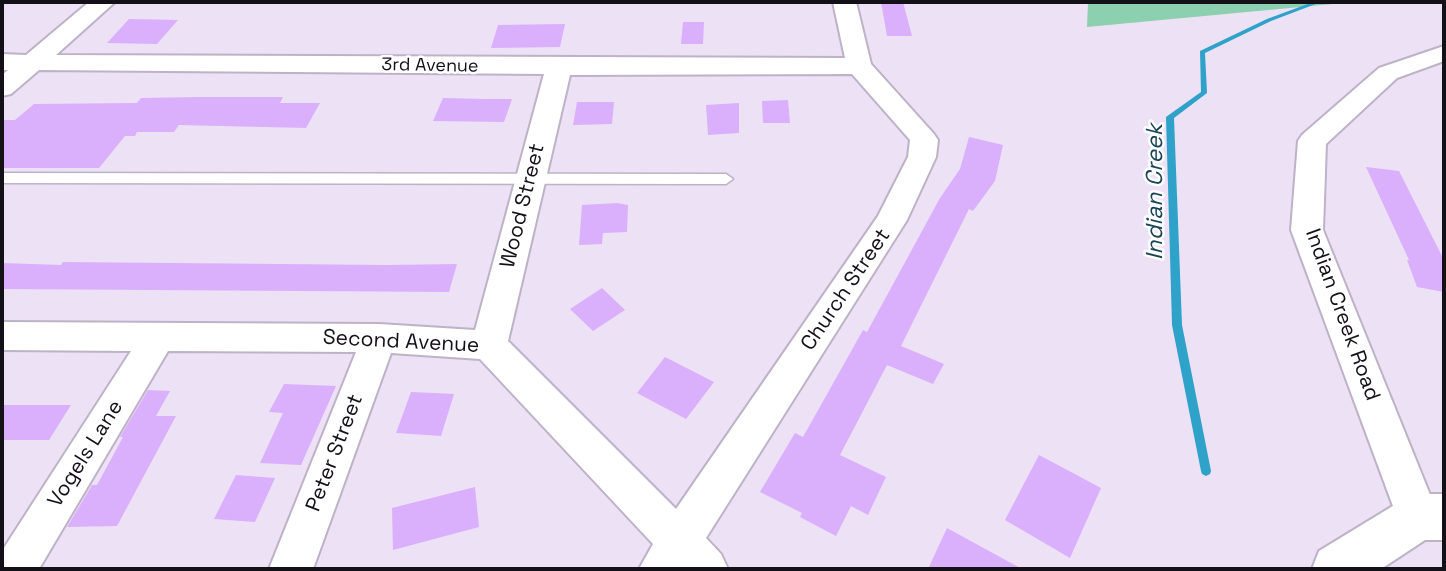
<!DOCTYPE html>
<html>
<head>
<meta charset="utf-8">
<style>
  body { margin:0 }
  #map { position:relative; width:1446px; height:571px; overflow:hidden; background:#ede1f6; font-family:"Space Grotesk",sans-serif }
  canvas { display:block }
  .frame { position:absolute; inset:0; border:4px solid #141017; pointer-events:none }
</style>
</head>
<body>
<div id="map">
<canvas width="1446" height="571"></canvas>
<div class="frame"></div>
</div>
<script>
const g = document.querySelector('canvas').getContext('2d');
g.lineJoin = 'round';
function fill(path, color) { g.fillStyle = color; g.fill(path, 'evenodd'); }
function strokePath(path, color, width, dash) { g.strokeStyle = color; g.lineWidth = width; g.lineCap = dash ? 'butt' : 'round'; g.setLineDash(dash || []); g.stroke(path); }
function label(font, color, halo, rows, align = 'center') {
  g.font = font + ' "Space Grotesk",sans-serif'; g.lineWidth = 5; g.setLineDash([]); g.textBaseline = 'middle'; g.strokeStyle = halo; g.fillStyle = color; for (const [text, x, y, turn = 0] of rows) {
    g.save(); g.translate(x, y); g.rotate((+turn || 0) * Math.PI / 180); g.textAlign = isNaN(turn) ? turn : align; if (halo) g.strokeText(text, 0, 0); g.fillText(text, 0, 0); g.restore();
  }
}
fill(new Path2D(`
  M1088,2H1354L1087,27Z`), '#8dd0b0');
fill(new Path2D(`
  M1313,2H1321L1271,21L1205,53L1207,93L1174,118L1182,325L1211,471L1210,474L1206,476L1202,474L1201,471L1172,325L1166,117L1201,92L1200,51L1267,19Z`), '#2ea2c9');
fill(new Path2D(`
  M881,2H903L912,36H887Z
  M129,19L178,20L157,44L107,43Z
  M683,22H704L703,44H681Z
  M565,24L560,47L491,48L498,25Z
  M199,97H283L280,103H320L306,128L179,125L174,132H137L135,136H125L99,168H2V120H15L34,104L137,103L141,98Z
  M443,98L486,99H512L504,122L433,121Z
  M788,100L790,123H763L762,101Z
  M577,102H614L612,124L573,125Z
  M739,103V133L708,135L706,105Z
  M969,137L1003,145L995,181L973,211L969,209L901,346L944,364L933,384L887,365L840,455L886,477L868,515L851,506L836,536L800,517L802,513L760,492L795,433L803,437L863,330L867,332L940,198L960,169Z
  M1366,167L1399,171L1444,260V292L1417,287L1407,260H1409Z
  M617,203L628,205L627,232L603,233L602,244L579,245L582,205Z
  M63,262L387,265L457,264L449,292L2,289V263L61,265Z
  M602,288L625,310L593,331L570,309Z
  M665,357L714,382L686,419L637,393Z
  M284,384L336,386L301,465L260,463L283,413L269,412Z
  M148,390L170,391L156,416H176L117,526L67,527L92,485H97L123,437H120Z
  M411,392L454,394L441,436L396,433Z
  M2,405H71L49,440H2Z
  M1039,455L1101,488L1070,558L1005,520Z
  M236,475L275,478L255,522L214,519Z
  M475,487L479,527L393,550L392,508Z
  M947,528L1022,569H928Z`), '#daaffc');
const lane = new Path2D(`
  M2,173L726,174L733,179L726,184L2,183Z`);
const street = new Path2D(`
  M89,2H115L56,55L845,58L833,2H856L871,64L934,134L938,140L936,157L907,220L706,538L721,554L728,569H639L653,544L480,359L391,353L313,569H269L356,352L168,351L39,569H2V551L131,351L2,350V322L379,324L475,330L544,74L39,70L11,94L2,96V75L8,70H2V54L26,55ZM852,74L910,140L908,157L878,216L676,509L508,341L570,75Z
  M1444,46V61L1397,78L1326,144L1323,230L1439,517L1433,531L1418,537L1403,531L1397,517L1291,230L1298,141L1302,135L1379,68Z`);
const secondary = new Path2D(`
  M1418,494H1444V540H1425L1381,569H1312L1319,551L1401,501Z`);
strokePath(lane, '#bdb2c6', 3);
strokePath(street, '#bdb2c6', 4);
strokePath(secondary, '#bdb2c6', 4);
fill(lane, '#fff');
fill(street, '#fff');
fill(secondary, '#fff');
label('18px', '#141017', '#fff', [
  ["3rd Avenue",430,66,1]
]);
label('21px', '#141017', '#fff', [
  ["Wood Street",523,206,-76],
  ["Church Street",846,290,-56],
  ["Indian Creek Road",1342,315,70],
  ["Second Avenue",401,342,3],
  ["Peter Street",335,453,-69],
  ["Vogels Lane",86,454,-58]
]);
label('italic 23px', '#164556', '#fff', [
  ["Indian Creek",1156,192,-90]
]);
</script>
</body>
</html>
